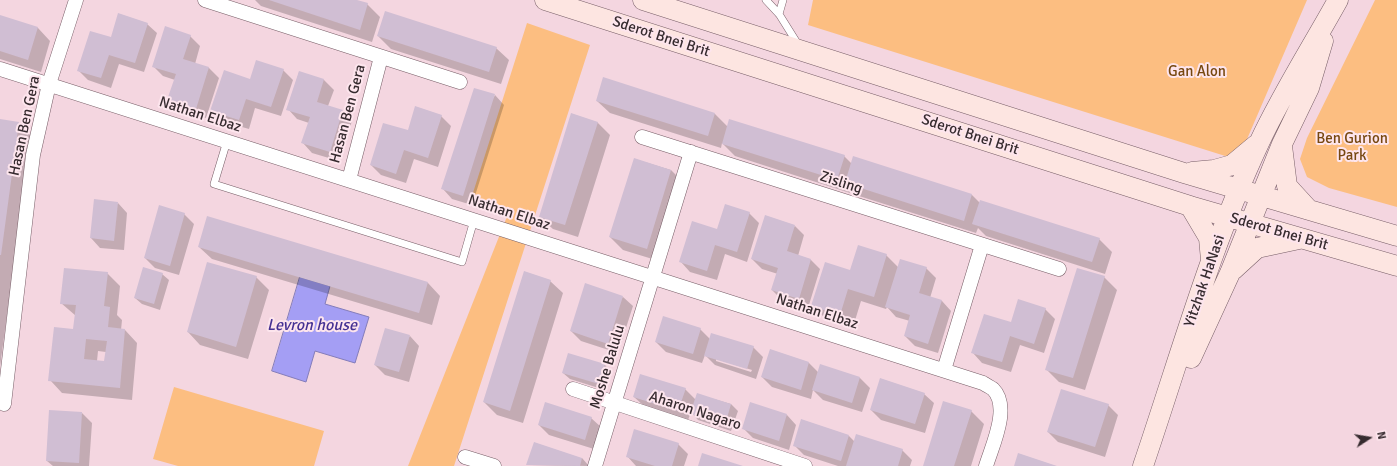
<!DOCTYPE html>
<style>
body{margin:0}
#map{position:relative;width:1397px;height:466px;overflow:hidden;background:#f4d6e0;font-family:Signika,sans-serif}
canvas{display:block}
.north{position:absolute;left:1349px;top:418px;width:40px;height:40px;-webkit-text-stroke:3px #fde5ed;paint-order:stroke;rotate:78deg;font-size:11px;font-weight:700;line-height:16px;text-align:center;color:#362b2f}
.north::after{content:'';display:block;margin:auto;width:14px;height:18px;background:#362b2f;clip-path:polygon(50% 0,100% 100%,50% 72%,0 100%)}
</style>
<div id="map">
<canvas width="1397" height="466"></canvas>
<div class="north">N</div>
</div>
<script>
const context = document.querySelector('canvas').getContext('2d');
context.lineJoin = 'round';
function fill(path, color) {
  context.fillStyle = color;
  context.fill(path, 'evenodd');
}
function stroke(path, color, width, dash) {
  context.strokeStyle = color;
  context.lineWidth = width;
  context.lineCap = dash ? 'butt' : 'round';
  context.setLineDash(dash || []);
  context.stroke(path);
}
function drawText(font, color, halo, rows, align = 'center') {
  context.font = font + ' Signika,sans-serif';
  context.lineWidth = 4;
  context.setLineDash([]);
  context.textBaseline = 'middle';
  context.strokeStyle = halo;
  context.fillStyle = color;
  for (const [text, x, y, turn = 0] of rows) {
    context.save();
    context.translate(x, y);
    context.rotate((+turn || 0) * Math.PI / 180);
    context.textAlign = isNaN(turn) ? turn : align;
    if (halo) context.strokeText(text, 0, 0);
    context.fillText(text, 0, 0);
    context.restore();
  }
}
const green = new Path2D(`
 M813 0H1307L1238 160 808 25Z
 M1375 0H1397V207L1329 188 1307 177 1300 159 1307 138Z
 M527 23 590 45 454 466H408L508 214 471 199Z
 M174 387 324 431 314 466H178L153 459Z`);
const water = new Path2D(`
 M300 277 330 286 325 304 369 317 355 363 315 351 306 382 272 371Z`);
const shadow = new Path2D(`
 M255 0H354L367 4 380 17 372 42 261 6Z
 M0 16 38 28 50 41 41 72 0 59Z
 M147 24 157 33 144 72 119 64 111 88 88 80 78 70 111 38Z
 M190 36 200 46 195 64 209 68 219 78 206 118 178 109 168 100 175 80 163 76 153 66Z
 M378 36 496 48 509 60 501 84 391 49Z
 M283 70 293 80 281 116 255 108 249 129 221 121 212 111 251 80Z
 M299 72 324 80 334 90 328 106 343 111 352 121 339 161 312 153 303 143 309 123 297 119 288 109Z
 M604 79 715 114 728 127 844 156 852 164 972 195 980 203 1099 239 1112 252 1105 274 986 236 978 228 976 233 859 196 851 188 850 193 735 156 722 143 721 148 610 113 597 101Z
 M495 95 504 105 472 205 452 199 443 189Z
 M441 116 451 126 438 167 414 159 406 183 381 175 371 165 408 132Z
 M0 120 18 123 31 136 0 367Z
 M597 122 610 135 578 237 553 229 540 217Z
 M635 159 671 170 684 183 659 261 623 250 610 237Z
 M118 203 127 213 124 250 100 248 91 238Z
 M749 213 759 223 747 262 725 254 717 280 690 272 681 262 718 230Z
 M184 214 194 224 179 275 155 268 145 258Z
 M795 226 804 235 798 256 811 260 820 269 808 308 782 300 772 290 778 274 762 269 752 259Z
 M199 247 428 283 440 296 432 325 212 259Z
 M886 255 898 267 926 268 936 278 930 298 942 301 951 311 938 353 915 346 905 336 910 321 896 317 887 307 886 309 861 301 853 327 825 318 812 305 851 271Z
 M107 273 120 286 117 315 122 320 121 330H125L137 343 132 400 62 393 50 380 74 330 76 316 61 303ZM98 351 106 352 105 362 97 361Z
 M162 274 169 280 160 310 142 304 135 298Z
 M256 277 269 290 248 359 200 345 188 332Z
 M1104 277 1117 290 1085 390 1059 382 1046 369Z
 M550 281 563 293 523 423 497 415 484 402Z
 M623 297 633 306 618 353 581 341 571 331Z
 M1045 309 1055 319 1044 353 1020 345 1011 372 982 363 973 353 1012 324Z
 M700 329 710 339 753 347 763 357 756 379 715 365 705 355 702 363 666 352 656 342ZM716 359 752 370 751 372 716 361Z
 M410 336 419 346 409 382 385 375 375 365Z
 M770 351 809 363 819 373 860 378 870 388 862 412 823 400 813 390 811 399 772 387 762 377Z
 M569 354 605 365 611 372 605 390 570 379 563 373Z
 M685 389 696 400 697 394 731 404 738 411 731 431 698 420 691 412 688 420 644 406 634 397Z
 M924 394 934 403 925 433 881 420 871 410Z
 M1108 405 1118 415 1105 457 1058 442 1048 432Z
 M971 411 984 424 971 466H924Z
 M82 413 92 423 89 466H53L47 461Z
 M787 415 796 425 789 450 753 438 743 428Z
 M591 418 601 427 594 449 549 435 539 425Z
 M849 436 855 442 902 450 912 460 910 466H838L804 455 794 445Z
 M678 444 688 454 684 466H636L627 456Z
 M582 458 589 466 528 465Z`);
const building = new Path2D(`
 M269 0H357L368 3 360 30Z
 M385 11 497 47 489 72 377 36Z
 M118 13 148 23 135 63 109 55 101 78 77 71 90 31 111 37Z
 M0 15 38 27 28 60 0 51Z
 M165 26 191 35 183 59 209 67 196 109 167 100 176 74 152 67Z
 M256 60 284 69 271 107 246 99 239 120 210 111 224 70 250 79Z
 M299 71 324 79 317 102 343 110 330 152 301 143 310 117 286 110Z
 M603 77 715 113 708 136 596 101Z
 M474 88 495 94 463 196 441 189Z
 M415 106 442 115 428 158 404 150 396 174 370 165 383 123 408 130Z
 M571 113 598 122 565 225 539 217Z
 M0 119 19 122 1 255H0Z
 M729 119 845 155 837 180 722 144Z
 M853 156 972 194 964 221 845 183Z
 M634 158 671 170 647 249 609 237Z
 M94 199 118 202 114 241 90 238Z
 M980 200 1100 238 1092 262 972 224Z
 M725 204 750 212 737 252 715 245 707 271 679 262 692 221 717 229Z
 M159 205 185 213 170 266 144 258Z
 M765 215 795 225 787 251 811 259 799 299 771 290 778 268 751 259Z
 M207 216 428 282 419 313 198 247Z
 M858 245 887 254 874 297 848 289 840 315 811 306 825 262 850 270Z
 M900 259 927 267 919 293 942 300 928 344 904 336 910 315 885 307Z
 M207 262 257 276 236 347 187 332Z
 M143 267 163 273 154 304 134 298Z
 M64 268 108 272 104 306 110 307 108 327 125 329 120 388 48 381 54 327 73 329 76 305 60 304ZM86 339 107 341 104 361 84 359Z
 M1077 268 1105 276 1073 378 1045 370Z
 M524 271 551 280 510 411 483 402Z
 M585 283 623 296 608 344 570 331Z
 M1018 299 1046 308 1034 344 1010 336 1002 362 971 353 984 314 1011 322Z
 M663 316 701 328 693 354 655 342Z
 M385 328 410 335 399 372 374 365Z
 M711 333 754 346 747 369 704 356Z
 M770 349 809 362 801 390 761 377Z
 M568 353 605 364 599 384 562 373Z
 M820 364 860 377 852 403 812 390Z
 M640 374 686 388 678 411 633 397Z
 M880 378 925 393 915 424 870 410Z
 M1061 389 1109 404 1095 447 1047 432Z
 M697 393 731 404 725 425 690 414Z
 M943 401 972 410 954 466H923Z
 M545 402 592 417 585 440 538 425Z
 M750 402 787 414 779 441 742 429Z
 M49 410 82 412 79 463 46 461Z
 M801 419 849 435 841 461 793 446Z
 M634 429 679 443 672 466H655L626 457Z
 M856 434 903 449 898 466H846Z
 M534 442 582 458 580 466 526 465Z
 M702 453 743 466H698Z
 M1018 453 1057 466H1014Z`);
const service = new Path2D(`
 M766 0 779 14 799 46
 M779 14 783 0
 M227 141 214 184 462 262 474 220`);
const minor = new Path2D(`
 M205 0 460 82
 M0 69 983 383C986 385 990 387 993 389 1011 407 992 446 986 466
 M642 137 1059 269
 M349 180 381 57
 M944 370 982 245
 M573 389 805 466
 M4 404 33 155 49 84 76 0
 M465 457 494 466
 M595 466 691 152`);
const secondary = new Path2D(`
 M545 0 1190 206 1397 266
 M643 0 1184 173 1397 236
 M1282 146 1287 186 1308 209
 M1192 172 1214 170 1232 165 1256 145
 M1190 206 1209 238 1211 260
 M1233 270 1257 248 1299 239
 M1191 358 1230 273 1282 144 1309 88 1323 41
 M1143 466C1180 357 1211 245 1260 141 1283 92 1312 47 1338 0`);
const streetNames = [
 ["Sderot Bnei Brit",661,37,18],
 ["Hasan Ben Gera",348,114,-75],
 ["Nathan Elbaz",200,115,18],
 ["Hasan Ben Gera",25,126,-78],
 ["Sderot Bnei Brit",970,135,18],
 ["Zisling",841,183,18],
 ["Nathan Elbaz",509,213,18],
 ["Sderot Bnei Brit",1279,232,16],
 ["Yitzhak HaNasi",1205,281,-71],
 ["Nathan Elbaz",817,312,18],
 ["Moshe Balulu",608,367,-73],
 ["Aharon Nagaro",695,411,18]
];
const parkNames = [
 ["Gan Alon",1197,72],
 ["Ben Gurion",1352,139],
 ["Park",1352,156]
];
const waterNames = [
 ["Levron house",312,326]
];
fill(green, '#fcbe81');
fill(water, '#a49ef4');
stroke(water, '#837cb9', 1);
fill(shadow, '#0003');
fill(building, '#d0bed3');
stroke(service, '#775e67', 8);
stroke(minor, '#775e67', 15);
stroke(secondary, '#775e67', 21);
stroke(service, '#fff', 7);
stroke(minor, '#fff', 14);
stroke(secondary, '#fde5e1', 20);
drawText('15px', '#362b2f', '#fde5ed', streetNames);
drawText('15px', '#774810', '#fde5ed', parkNames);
drawText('italic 16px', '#453193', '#fde5ed', waterNames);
</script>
